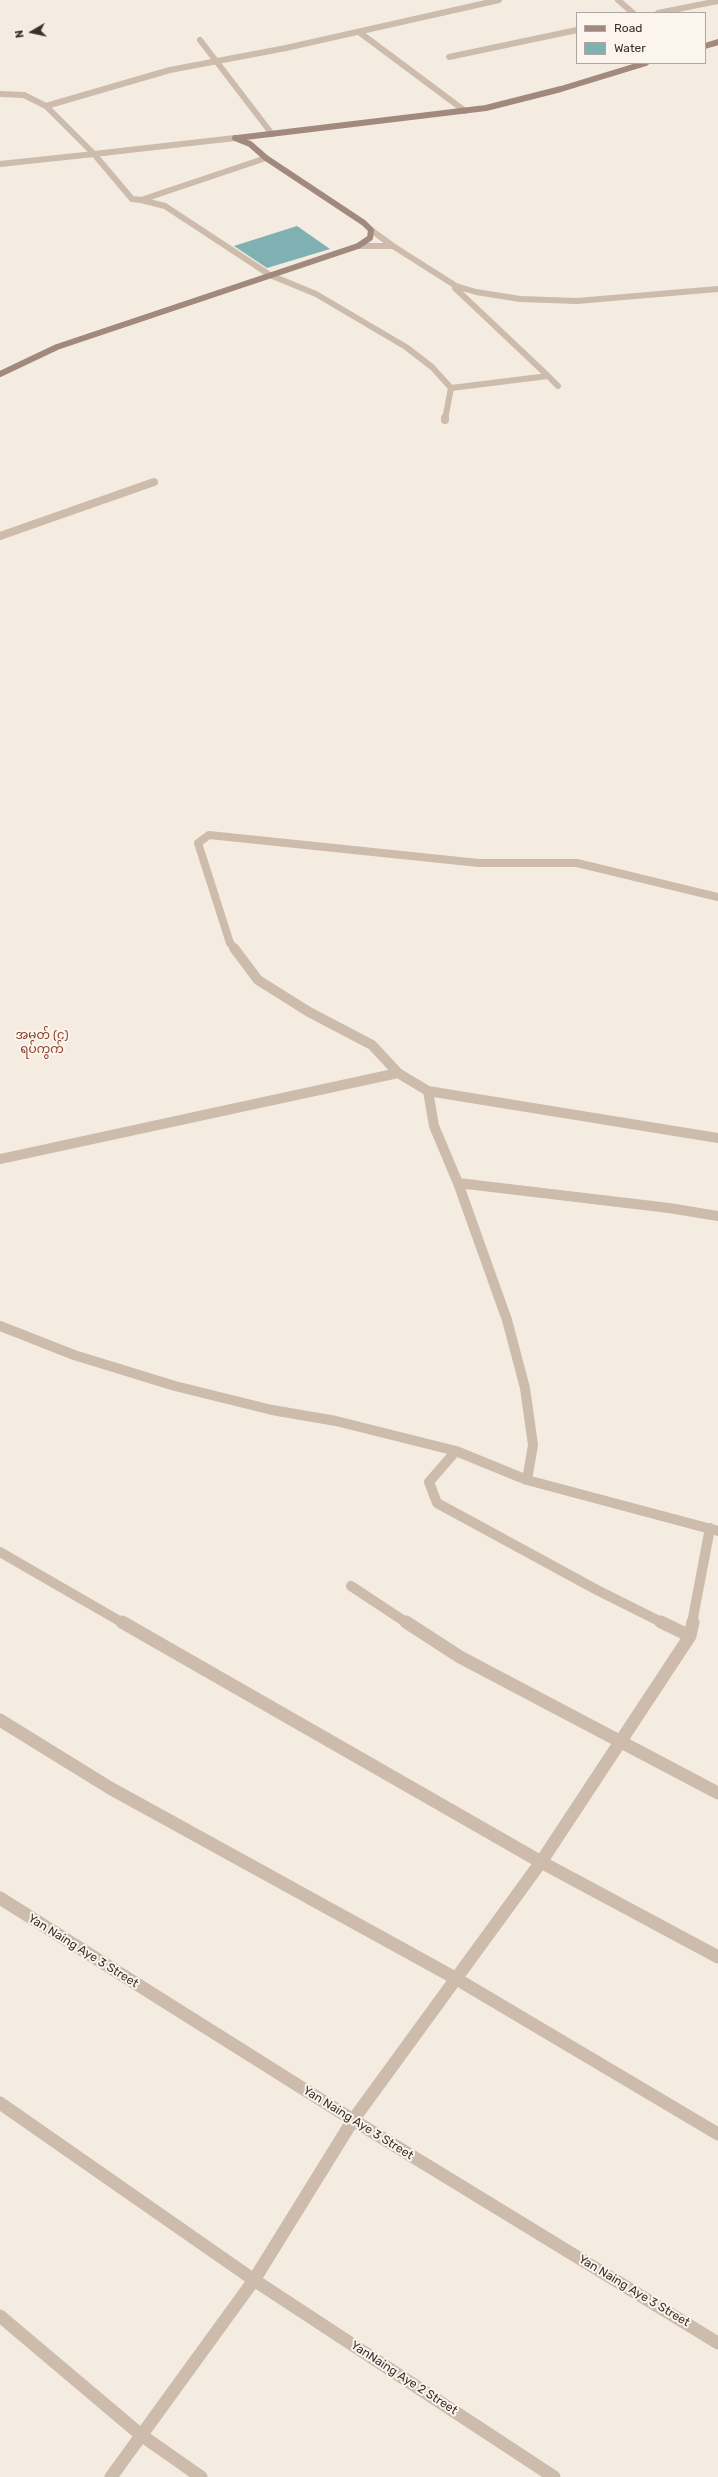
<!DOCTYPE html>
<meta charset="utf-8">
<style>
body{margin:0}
#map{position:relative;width:718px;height:2477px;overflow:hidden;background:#f4ebe1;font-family:Rubik,sans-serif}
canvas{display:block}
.legend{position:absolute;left:576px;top:12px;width:130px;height:52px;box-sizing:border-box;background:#fbf5ee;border:1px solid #aea6a0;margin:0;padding:5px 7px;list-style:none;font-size:12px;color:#3b302b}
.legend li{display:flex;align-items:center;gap:8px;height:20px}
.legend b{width:20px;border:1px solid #aea6a0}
.north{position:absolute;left:12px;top:12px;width:40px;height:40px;-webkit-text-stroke:3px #fbf5ee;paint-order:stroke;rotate:261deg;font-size:11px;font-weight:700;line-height:16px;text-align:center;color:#3b302b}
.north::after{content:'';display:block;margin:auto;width:14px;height:18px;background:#3b302b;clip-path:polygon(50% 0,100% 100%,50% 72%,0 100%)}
</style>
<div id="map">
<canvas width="718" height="2477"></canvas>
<ul class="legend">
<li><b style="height:5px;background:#a18a7d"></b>Road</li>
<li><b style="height:11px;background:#7fb0b2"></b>Water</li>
</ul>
<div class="north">N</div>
</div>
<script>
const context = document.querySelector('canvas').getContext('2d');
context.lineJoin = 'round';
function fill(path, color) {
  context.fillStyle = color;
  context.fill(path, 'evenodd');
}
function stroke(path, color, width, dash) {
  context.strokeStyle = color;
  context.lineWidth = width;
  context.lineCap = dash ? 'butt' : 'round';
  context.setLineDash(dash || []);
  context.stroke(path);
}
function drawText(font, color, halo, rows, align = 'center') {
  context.font = font + ' Rubik,"Noto Sans Myanmar",sans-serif';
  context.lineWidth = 4;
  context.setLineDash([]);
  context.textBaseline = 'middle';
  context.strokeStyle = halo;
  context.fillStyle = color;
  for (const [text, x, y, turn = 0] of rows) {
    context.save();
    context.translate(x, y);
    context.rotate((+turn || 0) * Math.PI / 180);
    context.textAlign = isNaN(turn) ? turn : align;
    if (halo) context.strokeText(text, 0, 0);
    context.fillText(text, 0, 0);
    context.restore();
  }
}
const water = new Path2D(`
 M297 226 330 249 267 268 234 246Z`);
const streetFar3 = new Path2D(`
 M618 0 633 13
 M658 13 718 1
 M359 32 465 111
 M200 40 272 134
 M449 57 577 30
 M0 94 24 95 46 106 170 70 286 48 499 0
 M46 106 94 154 235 138
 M0 164 94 154 132 199 141 200 266 158
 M141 200 165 206 270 275 316 294 406 347 432 367 451 388 445 419
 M358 246H393L371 230
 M393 246 456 286 476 292 520 299 577 301 718 289
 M548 376 558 386
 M451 388 548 376 455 288`);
const streetFar2 = new Path2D(`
 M445 420V418
 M0 536 154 482
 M235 949 230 943 198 843 209 835 479 863H577L718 897`);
const streetFar1 = new Path2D(`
 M398 1073 428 1091 718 1138
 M428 1091 434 1126 458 1183 507 1320 525 1388 533 1445 527 1480
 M0 1159 398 1073 372 1045 309 1012 258 980 234 948
 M458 1183 669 1208 718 1216
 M0 1326 74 1355 175 1386 272 1410 336 1421 456 1451
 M0 1552 123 1623
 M351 1586 407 1623
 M663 1623 597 1590 437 1503 429 1482 456 1451 527 1480 718 1531
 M692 1623 710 1528`);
const street = new Path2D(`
 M122 1622 541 1862 718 1957
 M406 1622 460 1657 718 1793
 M661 1622 690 1636
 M0 1720 110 1788 455 1978 718 2134
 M0 1898 353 2120 718 2343
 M0 2103 254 2280 554 2477
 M0 2316 141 2435 201 2477
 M111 2477 254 2280 353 2120 541 1862 690 1636 693 1622`);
const secondary = new Path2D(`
 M705 46 718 42
 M237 138 486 108 561 89 646 63
 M0 374 57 347 358 246 370 238 371 230 364 223 266 158 250 144 235 138`);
const quarterNames = [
 ["အမှတ် (၄)",42,1036],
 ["ရပ်ကွက်",42,1050]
];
const nearStreetnames = [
 ["Yan Naing Aye 3 Street",83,1951,32],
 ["Yan Naing Aye 3 Street",358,2123,32],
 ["Yan Naing Aye 3 Street",634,2291,31],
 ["YanNaing Aye 2 Street",404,2378,33]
];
fill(water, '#7fb0b2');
stroke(streetFar3, '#cdbbac', 6);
stroke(streetFar2, '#cdbbac', 8);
stroke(streetFar1, '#cdbbac', 10);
stroke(street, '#cdbbac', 13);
stroke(secondary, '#a18a7d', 6);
drawText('12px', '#8c3b22', '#fbf5ee', quarterNames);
drawText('12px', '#3b302b', '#fbf5ee', nearStreetnames);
</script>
